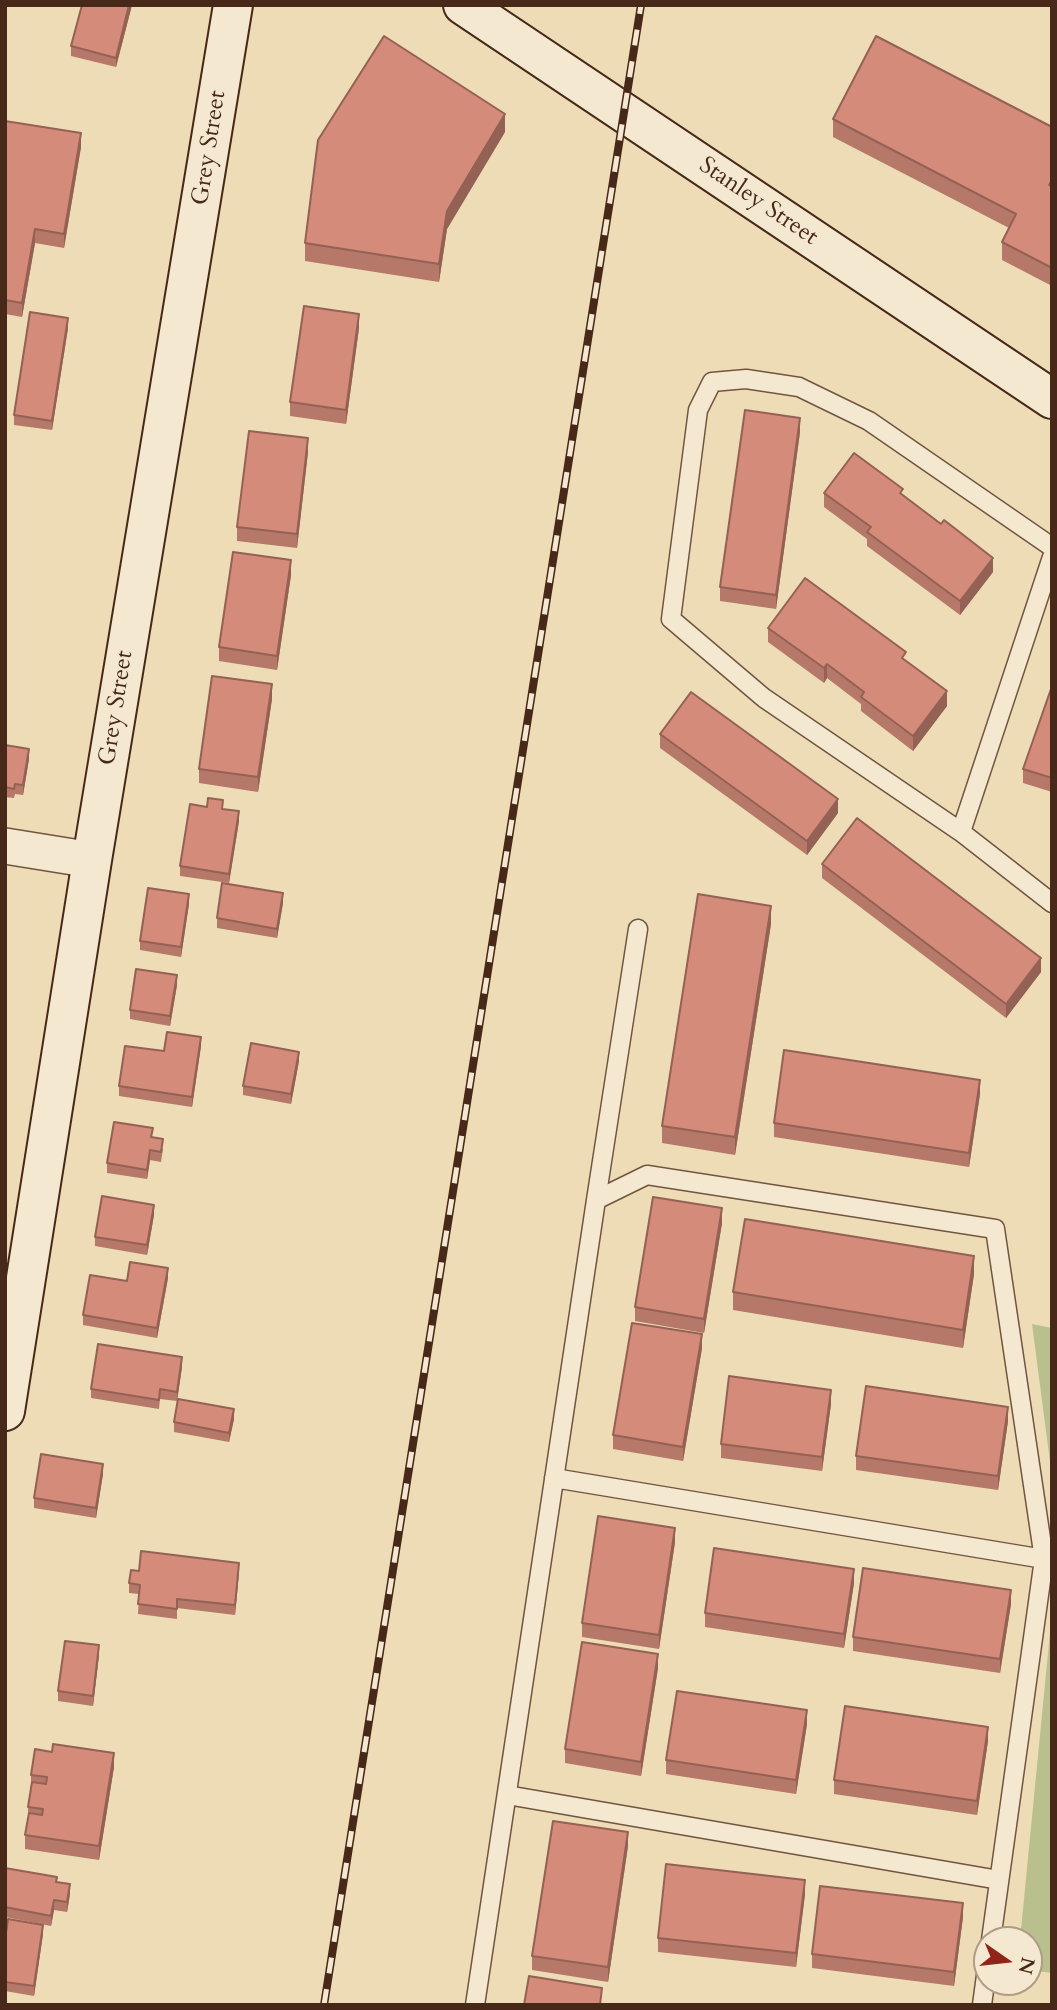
<!DOCTYPE html>
<style>
body{margin:0}
#map{position:relative;width:1057px;height:2010px;overflow:hidden;background:#eedcb6;font-family:Cardo,serif}
canvas{display:block}
.frame{position:absolute;inset:0;border:7px solid #482819;pointer-events:none}
.north{position:absolute;left:973px;top:1926px;width:70px;height:70px;box-sizing:border-box;background:#f4e8d0;border:2px solid #af9b87;border-radius:50%;rotate:104deg;font-size:19px;font-weight:700;line-height:28px;text-align:center;color:#482819}
.north::after{content:'';display:block;margin:auto;width:24px;height:32px;background:#8f2418;clip-path:polygon(50% 0,100% 100%,50% 72%,0 100%)}
</style>
<div id="map">
<canvas width="1057" height="2010"></canvas>
<div class="frame"></div>
<div class="north">N</div>
</div>
<script>
const context = document.querySelector('canvas').getContext('2d');
context.lineJoin = 'round';
function fill(path, color) {
  context.fillStyle = color;
  context.fill(path, 'evenodd');
}
function stroke(path, color, width, dash) {
  context.strokeStyle = color;
  context.lineWidth = width;
  context.lineCap = dash ? 'butt' : 'round';
  context.setLineDash(dash || []);
  context.stroke(path);
}
function drawText(font, color, halo, rows, align = 'center') {
  context.font = font + ' Cardo,serif';
  context.lineWidth = 5;
  context.setLineDash([]);
  context.textBaseline = 'middle';
  context.strokeStyle = halo;
  context.fillStyle = color;
  for (const [text, x, y, turn = 0] of rows) {
    context.save();
    context.translate(x, y);
    context.rotate((+turn || 0) * Math.PI / 180);
    context.textAlign = isNaN(turn) ? turn : align;
    if (halo) context.strokeText(text, 0, 0);
    context.fillText(text, 0, 0);
    context.restore();
  }
}
const green = new Path2D(`
 M1032 1324 1052 1328V1477Z
 M1052 1612V1973L1029 1970V1940H1020Z`);
const lane = new Path2D(`
 M1052 547 869 421 799 387 746 379 712 382 698 410 671 619 764 698 961 832 1052 903
 M961 832 1052 557
 M596 1200 638 929
 M554 1478 1044 1559
 M507 1795 999 1880
 M475 2005 596 1200 647 1175 995 1229 1044 1559 991 1940
 M982 2005 987 1968`);
const street = new Path2D(`
 M5 846 92 860`);
const secondary = new Path2D(`
 M463 5 1052 399
 M5 1411 92 860 233 5`);
const rail = new Path2D(`
 M324 2005 641 5`);
const wall = new Path2D(`
 M82 5H132L116 67 71 56V46Z
 M833 119 1052 127V286L1002 260V242L1009 228 833 137Z
 M5 121 81 147 64 248 35 243 22 317 5 314Z
 M505 132 447 229 439 282 305 261V243Z
 M68 328 52 430 14 425V415Z
 M359 328 346 424 290 416V402Z
 M800 432 776 609 720 601V587Z
 M308 452 297 548 237 541V527Z
 M824 493 903 495 993 572 960 615 867 546V539L824 507Z
 M291 575 277 670 219 661V647Z
 M768 628 906 661 947 706 913 751 861 711V704L827 678 824 683 768 642Z
 M1052 686V792L1023 783V769Z
 M272 699 258 792 199 783V769Z
 M660 734 838 813 807 855 660 748Z
 M5 745 29 759 23 795 15 794 14 798 5 797Z
 M223 809 239 821 229 883 180 876V866Z
 M822 864 1041 972 1006 1018 822 878Z
 M283 903 277 938 217 928V918Z
 M189 904 181 957 140 950V941Z
 M771 924 735 1155 662 1143V1126Z
 M177 985 170 1026 130 1019V1010Z
 M201 1046 192 1107 119 1096V1086L164 1051Z
 M299 1061 291 1104 243 1095V1086Z
 M980 1094 969 1167 774 1137V1123Z
 M153 1137 163 1149 161 1162 150 1160 147 1179 107 1173V1163Z
 M154 1215 147 1255 95 1246V1237Z
 M722 1223 704 1333 635 1321V1307Z
 M974 1274 963 1348 733 1310V1292Z
 M1052 1275V1297H1050V1283Z
 M168 1278 157 1338 83 1325V1315L127 1281Z
 M702 1348 683 1461 613 1449V1435Z
 M182 1367 177 1401 160 1399 159 1409 91 1398V1389Z
 M831 1404 822 1471 721 1458V1444Z
 M234 1419 229 1442 174 1432V1422Z
 M1008 1421 998 1490 856 1470V1456Z
 M103 1474 96 1518 34 1508V1498Z
 M675 1542 659 1649 582 1637V1623Z
 M139 1571 239 1572 235 1615 177 1608V1619L138 1614 139 1594 129 1593V1583Z
 M854 1583 844 1648 705 1627V1613Z
 M1011 1604 1000 1673 853 1651V1637Z
 M99 1655 93 1706 58 1701V1691Z
 M658 1668 641 1776 565 1763V1749Z
 M807 1724 796 1794 666 1774V1760Z
 M988 1741 977 1815 834 1794V1780Z
 M114 1767 99 1860 25 1849V1835L28 1821V1807L31 1786V1775Z
 M628 1846 608 1982 532 1970V1956Z
 M5 1868 57 1882 70 1894 67 1912 54 1910 51 1926 5 1917Z
 M805 1894 796 1967 658 1952V1938Z
 M963 1917 954 1986 812 1968V1954Z
 M43 1934 34 1996 5 1991V1940Z`);
const shadedWall = new Path2D(`
 M129 5H132L116 67V58Z
 M505 114V132L447 229 439 282V264L447 211Z
 M81 133V147L64 248V234Z
 M35 229V243L22 317V303Z
 M359 314V328L346 424V410Z
 M68 318V328L52 430V421Z
 M800 418V432L776 609V595Z
 M308 438V452L297 548V534Z
 M993 558V572L960 615V601Z
 M291 560V575L277 670V656Z
 M827 664V678L824 683V668Z
 M272 684V699L258 792V777Z
 M947 691V706L913 751V736Z
 M29 749V759L23 795V785Z
 M838 799V813L807 855V841Z
 M239 811V821L229 883V874Z
 M283 893V903L277 938V929Z
 M189 894V904L181 957V947Z
 M771 906V924L735 1155V1137Z
 M1041 958V972L1006 1018V1004Z
 M177 975V985L170 1026V1016Z
 M201 1037V1046L192 1107V1097Z
 M299 1052V1061L291 1104V1094Z
 M980 1080V1094L969 1167V1153Z
 M150 1150V1160L147 1179V1170Z
 M154 1205V1215L147 1255V1245Z
 M722 1208V1223L704 1333V1319Z
 M974 1256V1274L963 1348V1330Z
 M168 1268V1278L157 1338V1328Z
 M702 1334V1348L683 1461V1447Z
 M182 1357V1367L177 1401V1392Z
 M831 1390V1404L822 1471V1457Z
 M1008 1407V1421L998 1490V1476Z
 M234 1409V1419L229 1442V1433Z
 M103 1464V1474L96 1518V1508Z
 M675 1528V1542L659 1649V1635Z
 M239 1563V1572L235 1615V1605Z
 M854 1569V1583L844 1648V1634Z
 M1011 1590V1604L1000 1673V1659Z
 M99 1645V1655L93 1706V1696Z
 M658 1654V1668L641 1776V1762Z
 M807 1710V1724L796 1794V1780Z
 M988 1727V1741L977 1815V1801Z
 M114 1753V1767L99 1860V1846Z
 M628 1832V1846L608 1982V1967Z
 M805 1880V1894L796 1967V1953Z
 M70 1884V1894L67 1912V1902Z
 M54 1900V1910L51 1926V1916Z
 M963 1903V1917L954 1986V1972Z
 M43 1925V1934L34 1996V1986Z`);
const building = new Path2D(`
 M82 5H129L116 58 71 46Z
 M384 36 505 114 447 211 439 264 305 243 318 140Z
 M876 36 1052 127V180L1049 185 1052 186V268L1002 242 1016 214 833 119Z
 M5 121 81 133 64 234 35 229 22 303 5 300Z
 M304 306 359 314 346 410 290 402Z
 M30 312 68 318 52 421 14 415Z
 M745 410 800 418 776 595 720 587Z
 M249 431 308 438 297 534 237 527Z
 M854 453 903 489 900 493 941 524 944 520 993 558 960 601 867 532 871 527 824 493Z
 M233 552 291 560 277 656 219 647Z
 M805 578 906 652 902 658 947 691 913 736 861 697 864 692 827 664 824 668 768 628Z
 M212 676 272 684 258 777 199 769Z
 M1052 686V778L1023 769Z
 M691 692 838 799 807 841 660 734Z
 M5 745 29 749 23 785 15 784 14 789 5 787Z
 M208 798 223 800 222 809 239 811 229 874 180 866 190 804 207 807Z
 M857 818 1041 958 1006 1004 822 864Z
 M222 883 283 893 277 929 217 918Z
 M148 888 189 894 181 947 140 941Z
 M698 894 771 906 735 1137 662 1126Z
 M136 969 177 975 170 1016 130 1010Z
 M167 1032 201 1037 192 1097 119 1086 125 1046 164 1051Z
 M251 1043 299 1052 291 1094 243 1086Z
 M784 1050 980 1080 969 1153 774 1123Z
 M114 1122 153 1128 151 1137 163 1139 161 1152 150 1150 147 1170 107 1163Z
 M102 1196 154 1205 147 1245 95 1237Z
 M653 1197 722 1208 704 1319 635 1307Z
 M745 1219 974 1256 963 1330 733 1292Z
 M130 1262 168 1268 157 1328 83 1315 90 1275 127 1281Z
 M632 1323 702 1334 683 1447 613 1435Z
 M98 1344 182 1357 177 1392 160 1389 159 1400 91 1389Z
 M729 1376 831 1390 822 1457 721 1444Z
 M866 1386 1008 1407 998 1476 856 1456Z
 M178 1399 234 1409 229 1433 174 1422Z
 M41 1454 103 1464 96 1508 34 1498Z
 M598 1516 675 1528 659 1635 582 1623Z
 M714 1548 854 1569 844 1634 705 1613Z
 M141 1551 239 1563 235 1605 177 1599V1609L138 1604 140 1585 129 1583 131 1570 139 1571Z
 M863 1568 1011 1590 1000 1659 853 1637Z
 M65 1641 99 1645 93 1696 58 1691Z
 M582 1642 658 1654 641 1762 565 1749Z
 M677 1691 807 1710 796 1780 666 1760Z
 M845 1706 988 1727 977 1801 834 1780Z
 M53 1744 114 1753 99 1846 25 1835 29 1813 42 1815 43 1809 28 1807 32 1782 46 1784 47 1777 31 1775 35 1749 52 1752Z
 M553 1821 628 1832 608 1967 532 1956Z
 M666 1864 805 1880 796 1953 658 1938Z
 M5 1868 57 1877 56 1882 70 1884 67 1902 54 1900 51 1916 5 1907Z
 M820 1886 963 1903 954 1972 812 1954Z
 M8 1919 43 1925 34 1986 5 1982V1940Z
 M529 1976 602 1988 600 2005H524Z`);
const streetNames = [
 ["Grey Street",210,148,-81],
 ["Stanley Street",758,202,34],
 ["Grey Street",117,708,-81]
];
fill(green, '#b9c08e');
stroke(lane, '#725540', 21);
stroke(street, '#725540', 38);
stroke(secondary, '#482819', 42);
stroke(lane, '#f4e8d0', 18);
stroke(street, '#f4e8d0', 35);
stroke(secondary, '#f4e8d0', 38);
stroke(rail, '#482819', 8);
stroke(rail, '#f4e8d0', 5, [16]);
fill(wall, '#b67869');
fill(shadedWall, '#946155');
fill(building, '#d48b7a');
stroke(building, '#946155', 2);
drawText('24px', '#482819', '#f4e8d0', streetNames);
</script>
